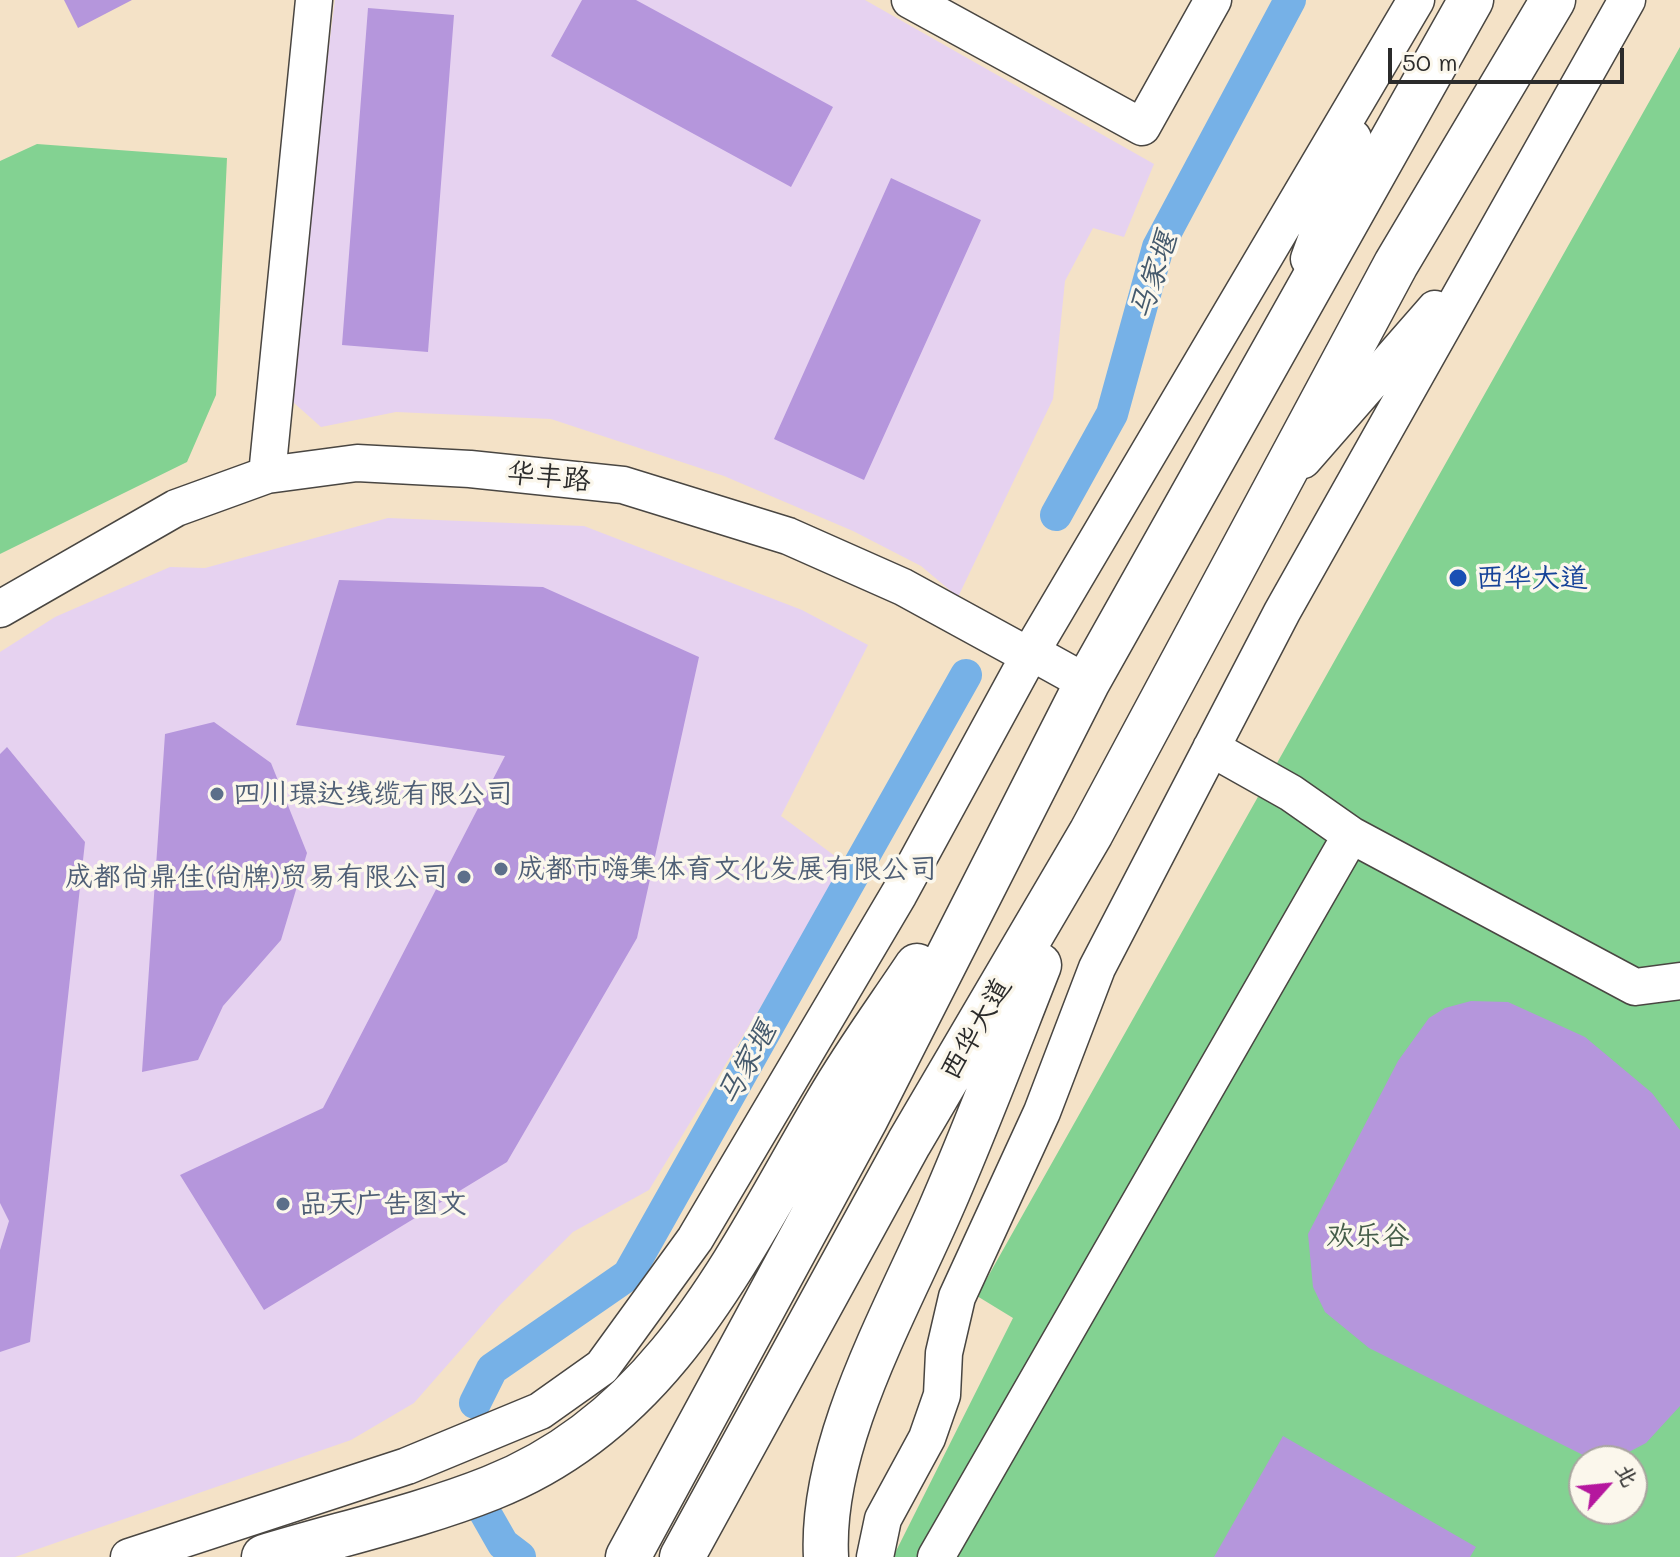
<!DOCTYPE html>
<meta charset="utf-8">
<style>
body{margin:0}
#map{position:relative;width:1680px;height:1557px;overflow:hidden;background:#f4e2c7;font-family:Mali,"LXGW WenKai TC",sans-serif}
canvas{display:block}
.north{position:absolute;left:1568px;top:1445px;width:80px;height:80px;box-sizing:border-box;background:#fbf7ec;border:2px solid #a8a59f;border-radius:50%;rotate:63deg;font-size:22px;font-weight:700;line-height:32px;text-align:center;color:#2b2b2b}
.north::after{content:'';display:block;margin:auto;width:28px;height:36px;background:#b5179e;clip-path:polygon(50% 0,100% 100%,50% 72%,0 100%)}
.scale{position:absolute;left:1388px;top:48px;width:236px;height:36px;box-sizing:border-box;border:4px solid #2b2b2b;border-top:0;padding-left:10px;font-size:24px;line-height:28px;white-space:nowrap;color:#2b2b2b;-webkit-text-stroke:6px #fbf7ec;paint-order:stroke}
</style>
<div id="map">
<canvas width="1680" height="1557"></canvas>
<div class="north">北</div>
<div class="scale">50 m</div>
</div>
<script>
const context = document.querySelector('canvas').getContext('2d');
context.lineJoin = 'round';
function fill(path, color) {
  context.fillStyle = color;
  context.fill(path, 'evenodd');
}
function stroke(path, color, width, dash) {
  context.strokeStyle = color;
  context.lineWidth = width;
  context.lineCap = dash ? 'butt' : 'round';
  context.setLineDash(dash || []);
  context.stroke(path);
}
function drawText(font, color, halo, rows, align = 'center') {
  context.font = font + ' Mali,"LXGW WenKai TC",sans-serif';
  context.lineWidth = 7;
  context.setLineDash([]);
  context.textBaseline = 'middle';
  context.strokeStyle = halo;
  context.fillStyle = color;
  for (const [text, x, y, turn = 0] of rows) {
    context.save();
    context.translate(x, y);
    context.rotate((+turn || 0) * Math.PI / 180);
    context.textAlign = isNaN(turn) ? turn : align;
    if (halo) context.strokeText(text, 0, 0);
    context.fillText(text, 0, 0);
    context.restore();
  }
}
const built = new Path2D(`
 M335 0H865L1154 164 1124 237 1093 228 1065 281 1053 399 958 597 921 566 853 531 724 476 551 419 396 412 321 427 284 394Z
 M388 518 584 526 802 610 868 645 781 816 847 865 649 1190 573 1232 500 1305 414 1403 351 1440 15 1557H0V652L55 617 170 567 205 568Z`);
const green = new Path2D(`
 M1680 47V1557H893L1013 1318 977 1296ZM1584 1461H1632V1509H1584Z
 M37 144 227 158 216 395 187 462 0 554V161Z`);
const canal = new Path2D(`
 M1056 515 1112 414 1158 247 1290 0
 M475 1403 492 1369 628 1275 966 675
 M483 1509 503 1544 520 1557`);
const building = new Path2D(`
 M64 0H132L78 28Z
 M582 0H636L833 107 791 187 551 56Z
 M368 8 454 15 428 352 342 345Z
 M891 178 981 220 864 480 774 439Z
 M339 580 543 587 699 657 637 938 507 1162 264 1310 180 1175 323 1108 505 756 296 725Z
 M214 722 271 763 307 853 281 940 223 1006 198 1060 142 1072 165 734Z
 M7 747 85 842 30 1342 0 1352V1250L9 1221 0 1203V754Z
 M1471 1001 1508 1002 1585 1037 1652 1093 1680 1130V1406L1646 1443 1627 1453 1595 1461 1369 1348 1325 1312 1313 1287 1308 1234 1398 1061 1429 1018 1445 1008Z
 M1283 1436 1476 1547 1470 1557H1214Z`);
const minor = new Path2D(`
 M910 0 1142 127 1213 0
 M1309 259 1353 138
 M1303 460 1435 309
 M267 475 314 0
 M0 609 176 508 267 475 357 463 470 469 623 485 788 536 903 587 1020 651 1031 652 1087 683
 M1211 748 1291 793 1351 835 1635 987 1680 981
 M129 1557 407 1466 540 1411 602 1367 695 1239 899 894 1031 652 1416 0
 M875 1557 883 1519 927 1438 942 1395 944 1353 957 1297 1042 1112 1097 968 1282 612 1627 0
 M936 1557 1351 835`);
const highway = new Path2D(`
 M264 1557C336 1535 421 1516 491 1488 666 1419 738 1254 827 1103 854 1056 887 1011 917 966
 M628 1557 865 1120 1087 683 1471 0
 M682 1557 909 1143 1091 833 1396 264 1553 0
 M826 1557C820 1443 896 1312 941 1208 976 1128 1007 1046 1039 965`);
const markers = [
 [1458,578,10,"#1a4fb4"],
 [217,794,8,"#5c6f8a"],
 [501,869,8,"#5c6f8a"],
 [464,877,8,"#5c6f8a"],
 [283,1204,8,"#5c6f8a"]
];
const streetNames = [
 ["华丰路",549,477,6],
 ["西华大道",976,1029,-60]
];
const transitNames = [
 ["西华大道",1476,578]
];
const serviceNames = [
 ["四川璟达线缆有限公司",233,794],
 ["成都市嗨集体育文化发展有限公司",517,869],
 ["成都尚鼎佳(尚牌)贸易有限公司",448,877,"right"],
 ["品天广告图文",299,1204]
];
const parkNames = [
 ["欢乐谷",1368,1236]
];
const waterNames = [
 ["马家堰",1154,276,-71],
 ["马家堰",747,1064,-61]
];
fill(built, '#e6d2f0');
fill(green, '#83d292');
stroke(canal, '#76b1e7', 32);
fill(building, '#b596dc');
stroke(minor, '#494642', 39);
stroke(highway, '#494642', 47);
stroke(minor, '#fff', 36);
stroke(highway, '#fff', 44);
for (const [x, y, r, color] of markers) {
  const dot = new Path2D();
  dot.arc(x, y, r, 0, 2 * Math.PI);
  context.fillStyle = color;
  context.fill(dot);
  stroke(dot, '#fbf7ec', 3);
}
drawText('28px', '#2b2b2b', '#fbf7ec', streetNames);
drawText('28px', '#164399', '#fbf7ec', transitNames, 'left');
drawText('28px', '#4e5e75', '#fbf7ec', serviceNames, 'left');
drawText('28px', '#455d4a', '#fbf7ec', parkNames);
drawText('italic 30px', '#455a6d', '#fbf7ec', waterNames);
</script>
